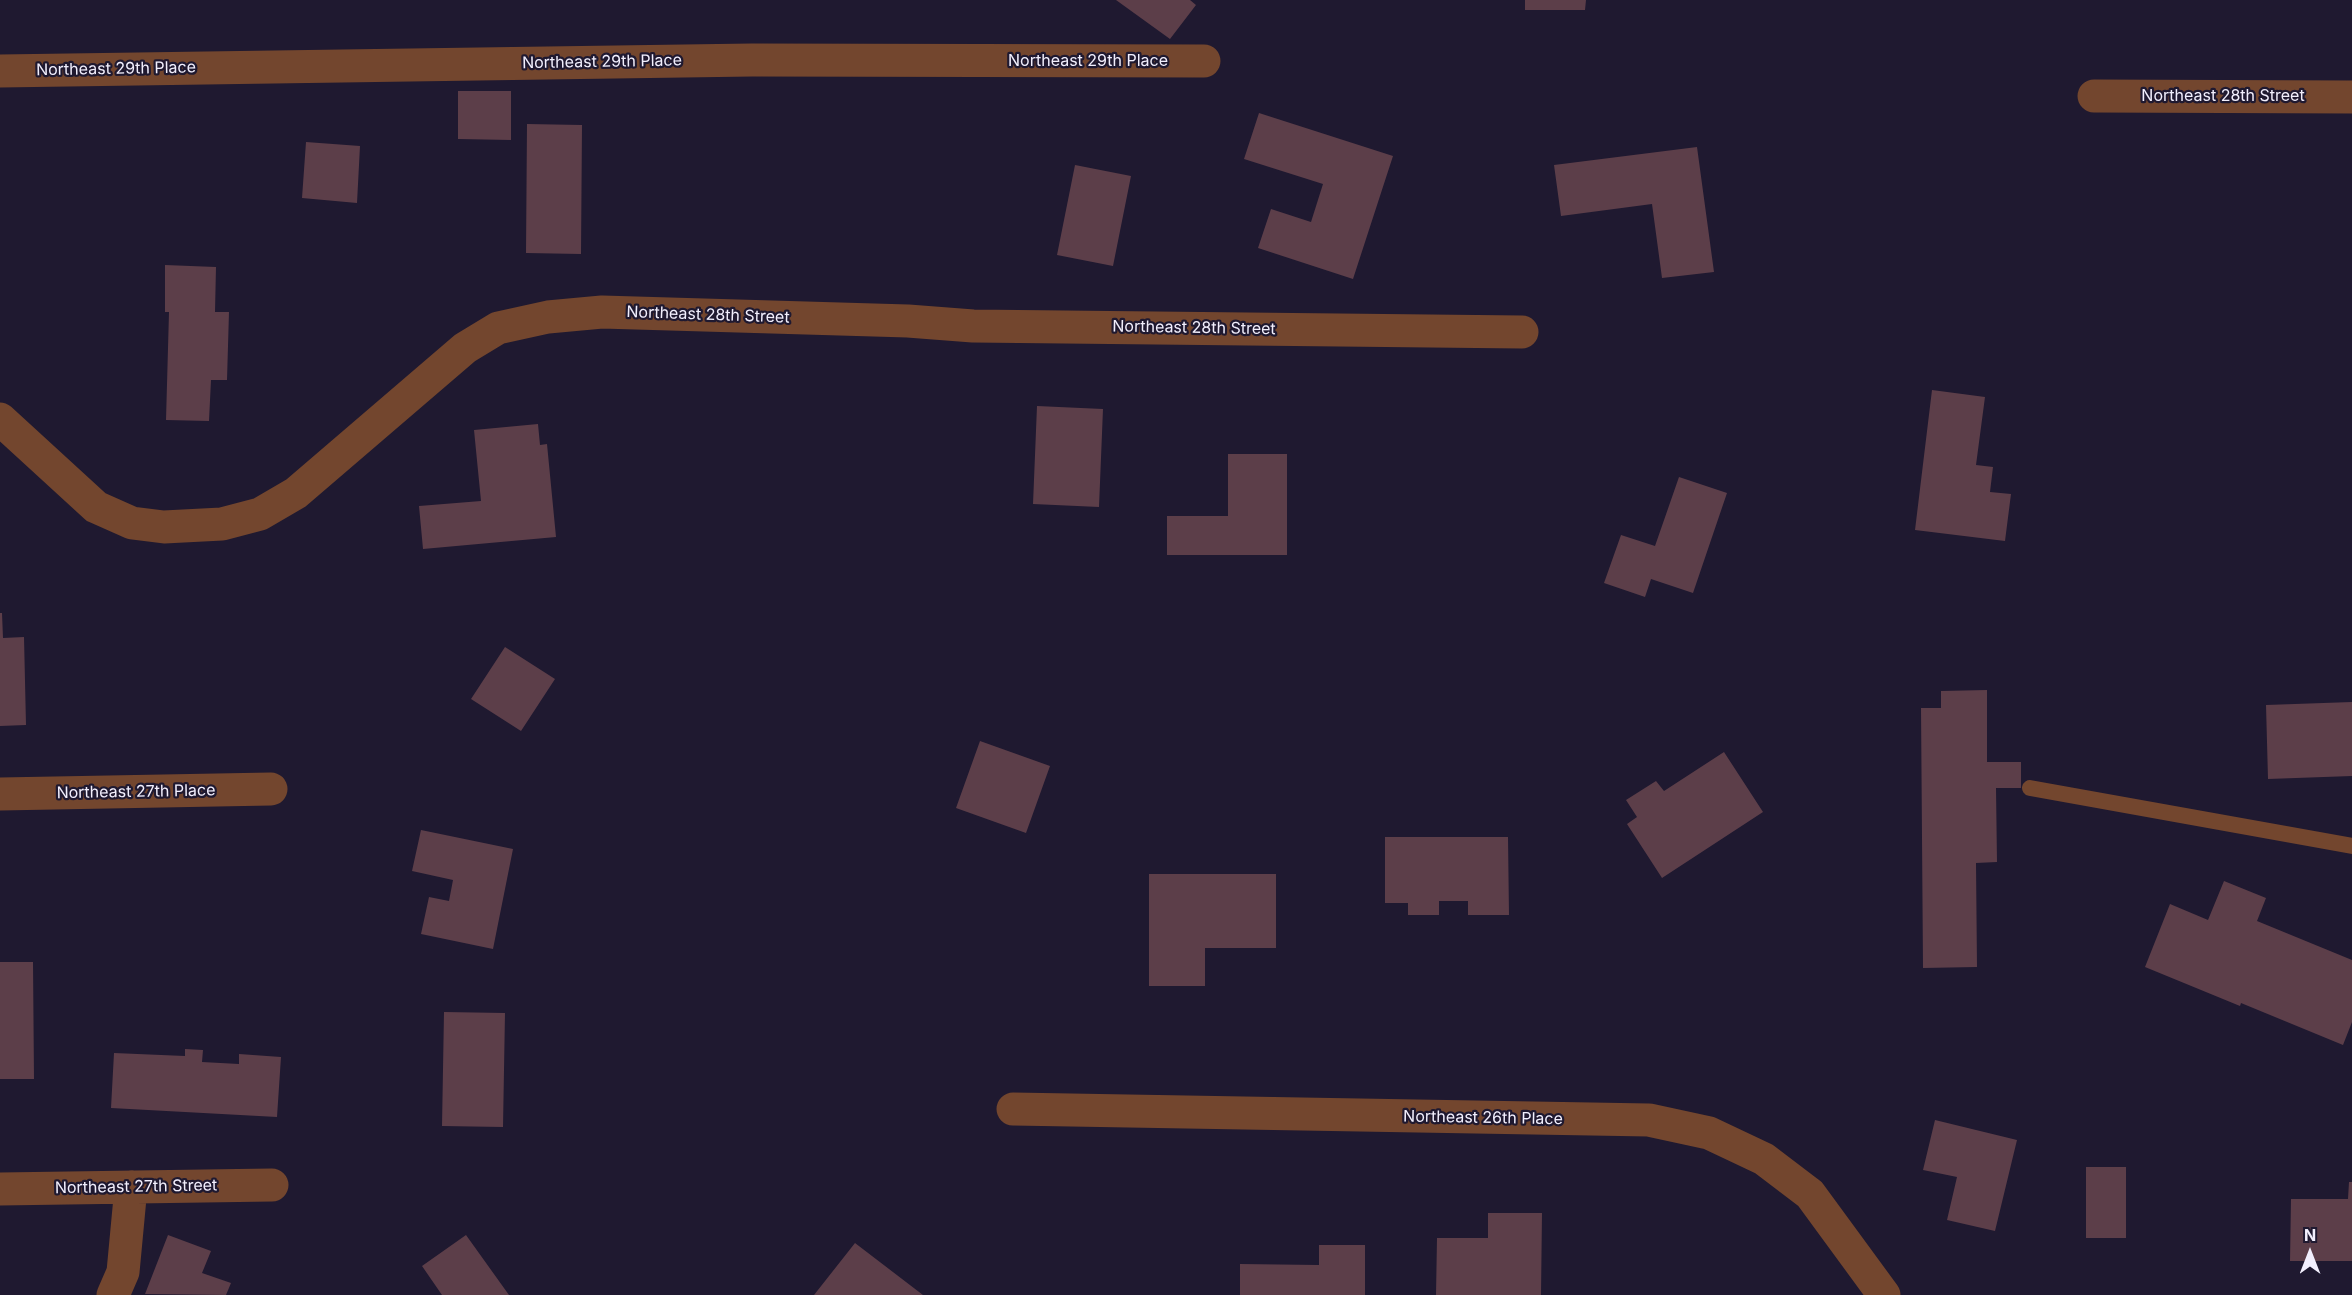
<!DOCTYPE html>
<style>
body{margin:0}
#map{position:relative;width:2352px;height:1295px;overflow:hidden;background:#1f1930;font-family:Inter,sans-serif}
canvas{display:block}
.north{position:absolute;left:2280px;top:1223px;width:60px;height:60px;-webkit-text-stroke:4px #1f1930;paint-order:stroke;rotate:0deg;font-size:16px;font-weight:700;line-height:24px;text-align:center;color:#f2effd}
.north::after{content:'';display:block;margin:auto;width:21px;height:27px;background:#f2effd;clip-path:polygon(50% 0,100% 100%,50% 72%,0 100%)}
</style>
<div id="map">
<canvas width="2352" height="1295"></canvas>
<div class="north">N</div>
</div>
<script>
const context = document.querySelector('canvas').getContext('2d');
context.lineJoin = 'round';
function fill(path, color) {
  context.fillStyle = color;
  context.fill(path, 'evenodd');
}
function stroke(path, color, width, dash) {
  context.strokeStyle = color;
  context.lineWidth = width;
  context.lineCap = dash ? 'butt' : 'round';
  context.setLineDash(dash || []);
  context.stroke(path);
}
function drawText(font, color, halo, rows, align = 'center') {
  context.font = font + ' Inter,sans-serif';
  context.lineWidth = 4.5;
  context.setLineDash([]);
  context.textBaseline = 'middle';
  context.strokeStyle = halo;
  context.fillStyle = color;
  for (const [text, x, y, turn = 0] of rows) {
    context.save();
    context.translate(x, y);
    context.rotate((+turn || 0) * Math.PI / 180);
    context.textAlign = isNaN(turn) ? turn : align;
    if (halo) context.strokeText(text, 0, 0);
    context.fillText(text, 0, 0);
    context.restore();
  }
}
const building = new Path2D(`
 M1116 0H1190L1196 5 1170 39Z
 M1525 0H1586L1585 10H1525Z
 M458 91H511V140L458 139Z
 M1259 113 1393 156 1353 279 1258 248 1271 209 1311 222 1323 184 1244 159Z
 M527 124 582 125 581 254 526 253Z
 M306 142 360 146 357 203 302 198Z
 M1697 147 1714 272 1662 278 1652 204 1561 216 1554 165Z
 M1075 165 1131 176 1113 266 1057 255Z
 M165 265 216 267 215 312H229L227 380H211L209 421 166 420 169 312H165Z
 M1932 390 1985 397 1976 465 1993 467 1990 492 2011 494 2005 541 1915 530Z
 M1037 406 1103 409 1099 507 1033 504Z
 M538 424 540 445 547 444 556 537 423 549 419 506 481 501 474 430Z
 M1228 454H1287V555H1167V516H1228Z
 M1679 477 1727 493 1693 593 1651 579 1645 597 1604 583 1621 535 1655 546Z
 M0 613H2L3 638 24 637 26 725 0 726Z
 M505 647 555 679 521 731 471 699Z
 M1987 690V762H2021V788H1996L1997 862 1976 863 1977 967 1923 968 1921 708H1941V691Z
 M2352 702V776L2268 779 2266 705Z
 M980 741 1050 766 1026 833 956 808Z
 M1724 752 1763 812 1662 878 1627 824 1637 817 1626 800 1656 781 1664 791Z
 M421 830 513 849 493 949 421 934 429 897 449 901 453 880 412 871Z
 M1385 837H1508L1509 915H1468V901H1439V915H1408V903H1385Z
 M1149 874H1276V948H1205V986H1149Z
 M2224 881 2266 898 2257 921 2352 960V1022L2343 1045 2241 1003 2240 1006 2145 967 2170 904 2208 920Z
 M0 962H33L34 1079H0Z
 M444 1012 505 1013 503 1127 442 1126Z
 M185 1049 203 1050 202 1062 239 1064V1054L281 1057 277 1117 111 1108 114 1053 185 1056Z
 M1935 1120 2017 1140 1995 1231 1947 1220 1957 1177 1923 1170Z
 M2086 1167H2126V1238H2086Z
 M2349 1182H2352V1261H2290L2291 1199H2348Z
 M1488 1213H1542L1541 1295H1436L1437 1238H1488Z
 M168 1235 211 1251 202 1273 231 1283 226 1295 145 1294Z
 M466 1235 509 1295H442L422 1266Z
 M855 1243 923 1295H814Z
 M1319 1245H1365V1295H1240V1264L1319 1265Z`);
const lane = new Path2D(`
 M2030 788 2352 846`);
const street = new Path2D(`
 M0 71 752 60 1204 61
 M2094 96 2352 97
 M0 419 96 507 132 523 164 527 222 524 260 514 296 493 465 348 498 328 548 317 602 312 908 321 973 326 1522 332
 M0 794 271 789
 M1013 1109 1649 1120 1709 1133 1764 1159 1810 1194 1884 1295
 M0 1189 272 1185
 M113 1295 123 1272 131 1187`);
const streetNames = [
 ["Northeast 29th Place",1088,61],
 ["Northeast 29th Place",602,62,-1],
 ["Northeast 29th Place",116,69,-1],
 ["Northeast 28th Street",2223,96],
 ["Northeast 28th Street",708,315,2],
 ["Northeast 28th Street",1194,328,1],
 ["Northeast 27th Place",136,792,-1],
 ["Northeast 26th Place",1483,1118,1],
 ["Northeast 27th Street",136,1187,-1]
];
fill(building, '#5c3e49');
stroke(lane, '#73462e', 16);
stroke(street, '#73462e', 33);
drawText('16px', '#f2effd', '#1f1930', streetNames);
</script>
